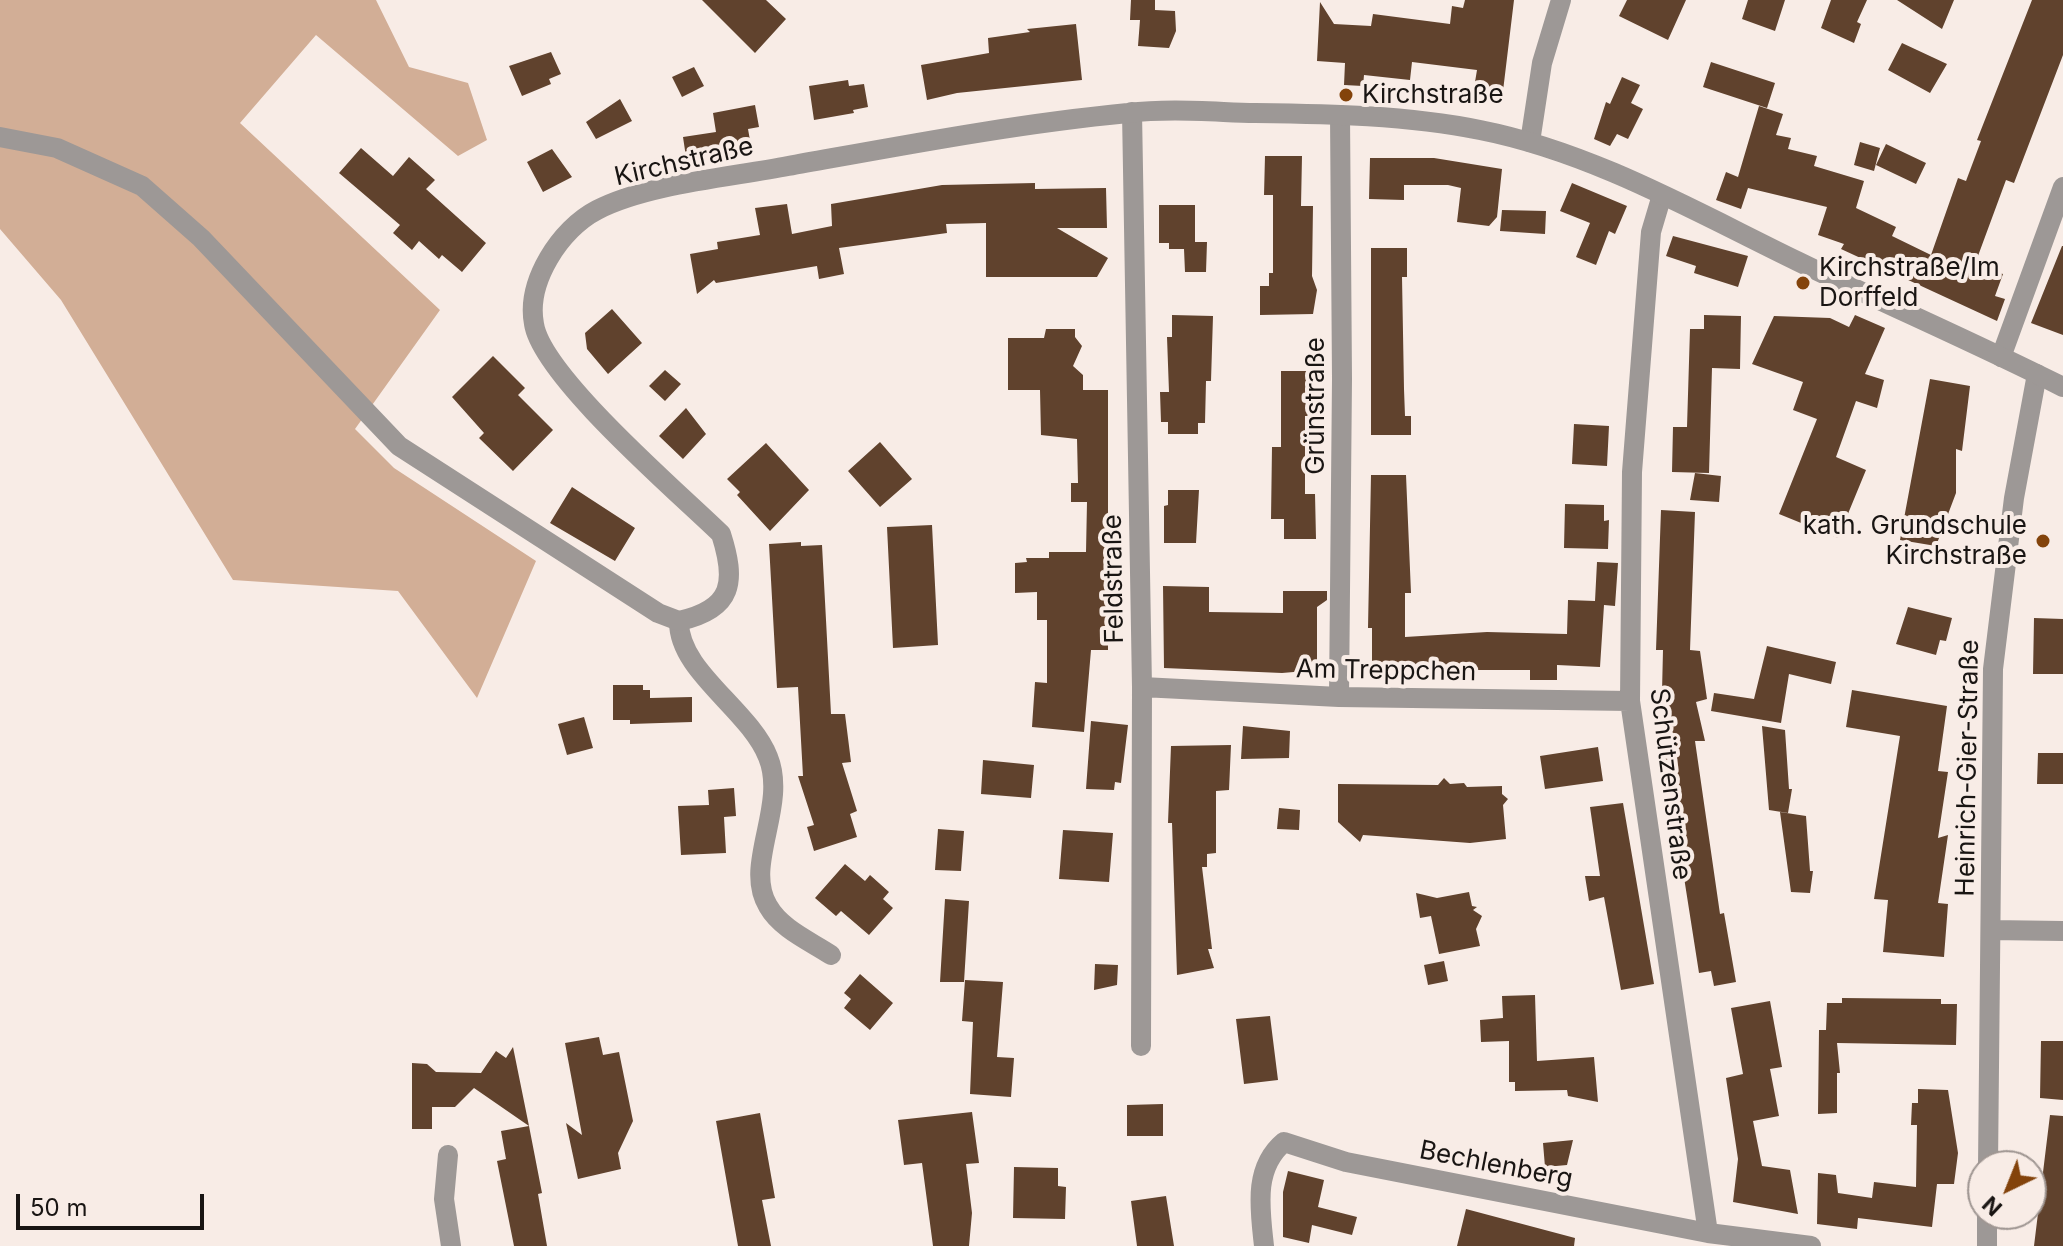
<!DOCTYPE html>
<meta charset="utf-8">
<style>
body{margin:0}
#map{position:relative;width:2063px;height:1246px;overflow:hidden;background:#f8ece6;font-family:Inter,sans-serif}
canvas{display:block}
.north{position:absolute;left:1967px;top:1150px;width:80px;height:80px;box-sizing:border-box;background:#f8ece6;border:2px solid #9f9692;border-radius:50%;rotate:223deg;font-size:22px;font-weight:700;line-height:32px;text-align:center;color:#191513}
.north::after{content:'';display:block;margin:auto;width:28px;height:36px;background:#83430b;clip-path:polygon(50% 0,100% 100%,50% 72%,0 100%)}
.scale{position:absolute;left:16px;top:1194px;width:188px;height:36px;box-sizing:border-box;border:4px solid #191513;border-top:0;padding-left:10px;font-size:24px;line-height:28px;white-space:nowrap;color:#191513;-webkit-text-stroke:6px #f8ece6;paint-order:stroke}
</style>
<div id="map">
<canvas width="2063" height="1246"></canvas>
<div class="north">N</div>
<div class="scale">50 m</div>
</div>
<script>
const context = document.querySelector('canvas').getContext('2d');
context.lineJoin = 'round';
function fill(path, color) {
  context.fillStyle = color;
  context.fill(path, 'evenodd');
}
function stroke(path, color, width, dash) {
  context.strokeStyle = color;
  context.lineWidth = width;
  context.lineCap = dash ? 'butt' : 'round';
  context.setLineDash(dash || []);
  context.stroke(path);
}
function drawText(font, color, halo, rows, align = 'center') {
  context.font = font + ' Inter,sans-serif';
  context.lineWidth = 8;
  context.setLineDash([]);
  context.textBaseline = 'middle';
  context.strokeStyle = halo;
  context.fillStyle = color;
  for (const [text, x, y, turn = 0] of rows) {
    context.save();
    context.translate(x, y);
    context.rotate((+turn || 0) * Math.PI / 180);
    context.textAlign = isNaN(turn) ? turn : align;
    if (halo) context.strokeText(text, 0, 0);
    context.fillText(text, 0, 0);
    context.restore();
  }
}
const forest = new Path2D(`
 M0 0H376L409 67 468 83 487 140 458 156 316 35 240 123 440 310 355 429 394 468 536 561 477 698 398 591 233 580 61 300 0 229Z`);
const building = new Path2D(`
 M702 0H766L786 19 755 53Z
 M1131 0H1155V10L1175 11 1176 31 1169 48 1138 46 1140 20H1130Z
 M1465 0H1514L1503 91 1474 88 1477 70 1412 62 1410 80 1364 75 1363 86 1344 85 1345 63 1317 61 1320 2 1334 24 1371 26 1373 14 1450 24 1452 6 1463 8Z
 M1627 0H1686L1668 40 1619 16Z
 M1748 0H1785L1775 31 1742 19Z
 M1831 0H1867L1857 22 1861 24 1854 43 1821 28Z
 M1897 0H1954L1942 29Z
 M2032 0H2063V55L2014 183 2006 180 1975 264 2003 274 1995 296 2005 299 1997 321 1841 249 1844 244 1818 235 1827 207 1748 188 1741 209 1716 200 1726 172 1738 177 1759 106 1783 114 1776 135 1791 138 1788 149 1817 156 1814 166 1864 181 1856 208 1896 227 1892 236 1931 255 1958 178 1966 181 1981 141 1977 140Z
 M1076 24 1082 80 957 93 927 100 921 65 989 53 988 38 1030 32 1027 29Z
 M1902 43 1947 64 1930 93 1888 70Z
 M551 52 561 74 549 79 551 84 522 96 509 66Z
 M1711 62 1775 83 1767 108 1703 87Z
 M694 67 704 86 682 97 672 77Z
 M1622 77 1640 85 1631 103 1643 109 1628 139 1617 134 1610 146 1594 139 1606 102 1610 104Z
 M848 80 849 86 864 84 868 107 853 110 854 113 814 120 809 86Z
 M620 99 632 121 596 139 586 122Z
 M755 105 759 127 748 129 751 146 686 157 683 137 716 132 713 113Z
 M1860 142 1880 148 1874 171 1854 165Z
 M1886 144 1926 163 1916 184 1876 165Z
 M361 148 393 176 409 157 435 180 426 189 486 243 462 272 442 255 439 259 419 241 412 250 393 233 400 225 339 173Z
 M552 149 572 177 543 192 527 162Z
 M1265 156H1302L1301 206H1313L1312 276 1317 290 1313 314 1260 315V286H1269V273H1273V195H1264Z
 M1370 158H1434L1502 169 1497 217 1489 226 1457 222 1461 188 1448 185H1404V200L1369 199Z
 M1035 183V189L1106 188 1107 228H1057L1108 258 1097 277H986V223L946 224 947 233 839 248 844 274 819 279 817 266 716 283 714 280 697 294 690 254 718 249 717 242 760 235 755 208 787 204 792 234 832 226 831 204 942 185Z
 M1572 183 1627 206 1615 234 1609 231 1596 265 1576 257 1590 223 1560 211Z
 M1159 205H1195V242H1207L1206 272H1185L1184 249H1169V243H1159Z
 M1502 210 1546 211 1545 234 1500 231Z
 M1673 236 1748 256 1738 287 1694 273 1696 266 1666 256Z
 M2062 246H2063V335L2031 323Z
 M1371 248H1407V277H1402L1404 389 1405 416H1411V435H1371Z
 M612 309 642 343 608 374 587 349 585 333Z
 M1172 315 1213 316 1211 381H1206L1205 423H1198V434H1168V422H1161L1160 392H1169L1167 337H1172Z
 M1704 315 1741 316 1740 369 1712 368 1709 473 1672 472 1673 427H1687L1690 329H1704Z
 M1855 315 1885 328 1865 374 1884 380 1877 408 1856 401 1836 457 1866 470 1838 538 1779 514 1817 419 1793 410 1803 382 1752 364 1774 316 1830 318 1849 327Z
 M1046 329H1075V337L1082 346 1073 366 1083 375V390H1108V650H1091L1084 732 1032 727 1035 682 1047 683V620H1037V592L1015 593V563L1027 562 1026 558H1049V552H1086L1087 502H1071V483H1078L1077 439 1041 435 1040 390H1008V338H1044Z
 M493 356 525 388 518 395 553 430 513 471 479 438 484 433 452 397Z
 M665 370 681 384 665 401 649 386Z
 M1281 371H1313V416H1305V494H1315L1316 539H1284V519H1271L1272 447H1281Z
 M1930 379 1970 386 1962 451 1956 449V493L1936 546 1900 540Z
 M686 408 706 434 683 459 659 436Z
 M1574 424 1609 426 1607 466 1572 464Z
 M880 442 912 479 880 507 848 471Z
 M766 443 809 490 770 531 737 495 740 492 727 479Z
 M1695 473 1721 476 1719 502 1690 500Z
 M1371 475H1406L1411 593H1405V637L1487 632 1567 634 1568 600 1595 601 1597 562 1618 563 1615 606 1604 605 1600 667 1557 665V680H1530V670H1372V628H1368Z
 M572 487 635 528 615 561 550 523Z
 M1168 490H1199L1196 543H1164V506L1168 505Z
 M1565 504 1604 505V521L1609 520 1608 549 1564 548Z
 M1661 510 1695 512 1690 650 1700 651 1707 699 1696 702 1705 741H1695L1720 914 1724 913 1736 982 1714 986 1711 971 1699 973 1665 756 1668 722 1662 692 1663 650H1656Z
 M932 525 938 645 893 648 887 527Z
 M801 542V546L822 545 831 714H845L851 762 842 763 857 811 850 814 857 837 814 851 807 827 814 825 798 776H803L798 687 777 688 769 544Z
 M1163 586 1209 587V612L1283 613V591H1327V600L1317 607V670L1282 673 1164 668Z
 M1908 607 1952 618 1946 641 1940 640 1936 655 1896 644Z
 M2034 618 2063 619V674H2033Z
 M1767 646 1836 662 1831 684 1789 674 1781 723 1711 711 1714 693 1754 699Z
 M613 685H643V690H650V698L692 697V722L630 724V720H613Z
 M1852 690 1947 706 1938 771 1948 772 1938 838 1948 835 1938 903 1948 904 1944 957 1883 952 1888 900 1874 899 1900 736 1846 727Z
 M584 717 593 748 567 755 558 724Z
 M1091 721 1128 725 1121 783 1115 782 1114 790 1086 789Z
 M1243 726 1290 731 1289 758 1241 759Z
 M1762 726 1785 730 1789 789H1792L1788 813 1769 810Z
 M1231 745 1229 790 1216 791V853L1207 854V867H1202L1212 949H1208L1214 968 1177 975 1172 823H1168L1171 746Z
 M1598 747 1603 781 1545 789 1540 756Z
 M2038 753H2063V784H2037Z
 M983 760 1034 765 1031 798 981 794Z
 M1444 778 1450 784 1464 783 1467 787 1502 786V794L1508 799 1503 805 1506 839 1470 843 1363 835 1360 842 1338 822V784L1438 785Z
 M734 788 736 816 724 817 726 853 681 855 678 806 709 805 708 790Z
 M1623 803 1654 984 1621 990 1604 897 1589 901 1585 876H1600L1590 807Z
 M1279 808 1300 810 1299 830 1277 829Z
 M1780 812 1806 816 1810 871H1813L1810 893 1791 892Z
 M938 829 964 831 961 871 935 870Z
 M1063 830 1113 833 1109 882 1059 879Z
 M845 864 865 881 870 875 889 892 883 899 893 908 869 935 841 911 836 916 815 898Z
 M1469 892 1472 906 1477 907 1473 910 1482 916 1476 929 1480 946 1439 954 1431 916 1420 918 1416 893 1437 898Z
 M945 899 969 901 964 982H940Z
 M1444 961 1448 981 1428 985 1424 965Z
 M1095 964 1118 965 1117 985 1094 990Z
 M860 974 893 1003 870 1030 844 1008 851 999 844 993Z
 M965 980 1003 982 997 1057 1014 1058 1011 1097 970 1094 973 1022 962 1021Z
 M1535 995 1537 1061 1594 1057 1598 1102 1568 1096 1567 1090 1515 1091V1082H1509V1041L1481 1042 1480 1020 1503 1018 1502 996Z
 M1842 998 1941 999V1004H1957L1956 1045 1837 1043 1840 1073H1837V1113L1818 1114 1819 1030H1826L1827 1003H1842Z
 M1770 1001 1782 1067 1770 1069 1779 1116 1753 1121 1762 1166 1790 1170 1798 1214 1733 1202 1738 1159 1726 1078 1743 1074 1731 1008Z
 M1270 1016 1278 1080 1244 1084 1236 1019Z
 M599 1037 603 1055 619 1052 633 1121 618 1153 621 1169 578 1179 566 1123 582 1135 565 1043Z
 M2041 1041H2063V1100L2040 1098Z
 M513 1047 529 1126 474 1088 455 1107H432V1129H412V1063L427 1064 436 1072 481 1073 496 1051 506 1058Z
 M1918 1089 1948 1090 1958 1153 1954 1184H1937L1932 1227 1858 1218 1857 1229 1817 1224 1818 1173 1836 1175 1838 1193 1872 1198 1874 1182 1916 1187 1917 1125H1911L1912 1103H1918Z
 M1163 1104V1136H1127V1105Z
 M972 1112 979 1163 966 1164 972 1213 969 1246H933L922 1163 904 1165 898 1120Z
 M760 1113 775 1198 762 1200 771 1246H738L716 1121Z
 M2050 1115 2063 1116V1246H2034Z
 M529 1126 542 1193 538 1194 547 1246H514L497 1161 506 1159 501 1131Z
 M1573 1140 1567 1165 1545 1167 1543 1143Z
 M1014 1167 1058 1168V1186L1066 1187 1065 1219 1013 1218Z
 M1288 1171 1324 1180 1318 1207 1357 1217 1352 1235 1312 1225 1309 1243 1283 1237V1192Z
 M1166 1196 1174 1246H1137L1131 1201Z
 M1466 1209 1575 1238 1574 1246H1457Z`);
const minor = new Path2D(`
 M1132 112 1142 687 1141 1046
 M1530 142 1542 63 1561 0
 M1662 195 1651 232 1632 472 1630 701 1708 1233
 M2001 357 2063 187
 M679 621C678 671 749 709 768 757 788 806 743 865 768 906 781 929 810 941 831 955
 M1142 687 1339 697 1630 701
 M1339 697 1342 379 1340 115
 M1991 930 2063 931
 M448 1155 444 1199 451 1246
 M1988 1166 1993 669 2014 498 2037 374
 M1264 1246C1260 1209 1253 1168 1284 1142L1346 1162 1708 1233 1811 1246
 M1987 1246V1214`);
const tertiary = new Path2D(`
 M0 137 57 148 142 186 201 238 399 446 658 613 679 621C734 609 736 581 721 534 679 493 542 376 534 324 526 282 560 229 597 210 647 184 732 177 788 166 900 146 1014 124 1128 113 1170 108 1213 112 1255 113 1330 114 1406 115 1480 130 1592 152 1696 212 1797 261 1885 304 1976 343 2063 387`);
const markers = [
 [1346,95,8,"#83430b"],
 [1803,283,8,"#83430b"],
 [2043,541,8,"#83430b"]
];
const poiNames = [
 ["Kirchstraße",1362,95],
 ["Kirchstraße/Im",1819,268],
 ["Dorffeld",1819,298],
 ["kath. Grundschule",2027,526,"right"],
 ["Kirchstraße",2027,556,"right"]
];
const streetNames = [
 ["Kirchstraße",684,162,-13],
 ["Grünstraße",1316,406,-90],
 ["Feldstraße",1114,579,-91],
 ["Am Treppchen",1386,671,1],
 ["Heinrich-Gier-Straße",1968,768,-89],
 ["Schützenstraße",1670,784,83],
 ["Bechlenberg",1496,1165,11]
];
fill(forest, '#d2ae96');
fill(building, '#60422d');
stroke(minor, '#9d9896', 20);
stroke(tertiary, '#9d9896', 20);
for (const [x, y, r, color] of markers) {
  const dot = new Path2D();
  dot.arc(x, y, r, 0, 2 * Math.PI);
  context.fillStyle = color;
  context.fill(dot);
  stroke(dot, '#f8ece6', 3);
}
drawText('26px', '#191513', '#f8ece6', poiNames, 'left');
drawText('26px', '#191513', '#f8ece6', streetNames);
</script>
